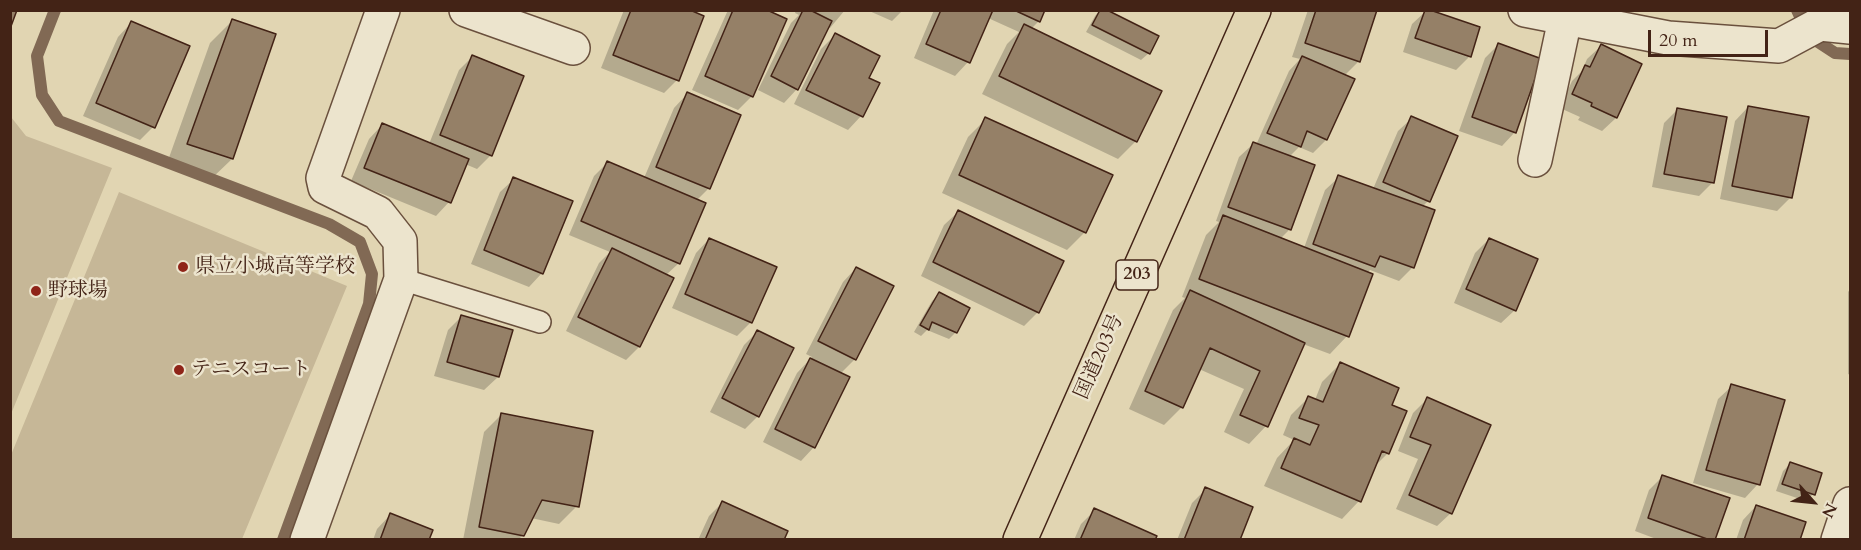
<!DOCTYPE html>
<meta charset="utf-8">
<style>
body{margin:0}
#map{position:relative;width:1861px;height:550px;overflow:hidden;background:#e1d5b2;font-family:Cardo,serif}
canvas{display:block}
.frame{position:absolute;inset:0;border:12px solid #432316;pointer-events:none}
.north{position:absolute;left:1783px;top:472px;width:60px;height:60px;-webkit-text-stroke:4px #ece4cd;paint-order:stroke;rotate:117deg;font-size:16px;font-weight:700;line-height:24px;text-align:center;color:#432316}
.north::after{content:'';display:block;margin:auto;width:21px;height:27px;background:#432316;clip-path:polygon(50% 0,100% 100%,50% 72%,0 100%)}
.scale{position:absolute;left:1648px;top:30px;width:120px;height:27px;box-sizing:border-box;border:3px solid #432316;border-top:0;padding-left:8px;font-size:18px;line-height:21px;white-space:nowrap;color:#432316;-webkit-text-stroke:4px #ece4cd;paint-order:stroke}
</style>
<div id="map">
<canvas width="1861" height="550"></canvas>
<div class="frame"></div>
<div class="north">N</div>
<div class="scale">20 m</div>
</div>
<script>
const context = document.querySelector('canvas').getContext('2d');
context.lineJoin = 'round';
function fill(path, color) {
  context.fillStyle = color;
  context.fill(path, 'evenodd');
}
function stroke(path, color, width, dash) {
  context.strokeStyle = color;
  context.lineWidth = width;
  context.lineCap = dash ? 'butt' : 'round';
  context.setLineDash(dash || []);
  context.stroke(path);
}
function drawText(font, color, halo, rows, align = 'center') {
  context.font = font + ' Cardo,"Noto Serif JP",serif';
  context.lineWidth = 5;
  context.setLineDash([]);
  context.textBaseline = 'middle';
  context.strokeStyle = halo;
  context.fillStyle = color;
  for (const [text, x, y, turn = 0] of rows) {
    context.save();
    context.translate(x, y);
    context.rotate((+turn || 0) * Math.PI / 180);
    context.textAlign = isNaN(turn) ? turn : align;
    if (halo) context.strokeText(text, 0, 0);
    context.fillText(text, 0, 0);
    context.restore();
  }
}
const green = new Path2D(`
 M11 117 26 136 112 168 11 414Z
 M119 192 347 286 242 539H11V455Z`);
const shadow = new Path2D(`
 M624 10H686L677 80 664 93 601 68Z
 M728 10H763L752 96 738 110 692 90Z
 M796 10H845L830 28 828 27 797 89 784 103 758 90 791 23 799 15 795 13Z
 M867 10H903L892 21Z
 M934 10H1043L1039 21 1031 29 1136 141 1118 159 982 94 1007 44 1019 32 988 18 968 62 955 76 914 58Z
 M1100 10 1149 53 1141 60 1086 32 1095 16Z
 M1308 10H1376L1359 61 1344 76 1326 140 1313 153 1299 147 1289 157 1313 166 1289 230 1280 239 1304 248 1325 190 1339 177 1373 189 1398 131 1412 118 1428 201 1422 207 1413 267 1399 281 1370 270 1367 273 1347 336 1330 354 1303 344 1266 426 1249 444 1224 432 1244 389 1199 369 1182 407 1164 425 1129 409 1173 310 1185 298 1182 297 1206 235 1219 222 1216 221 1239 157 1253 144 1256 145 1289 71 1300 59 1292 57Z
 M1426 11 1470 56 1456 70 1403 52 1412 24Z
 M232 21 274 35 232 159 209 181 166 166 210 43Z
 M131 23 153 127 140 140 83 116 118 37Z
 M835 35 867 79 861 116 848 130 794 104 821 49Z
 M1498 45 1515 132 1502 146 1459 131 1485 58Z
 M1601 46 1640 64 1616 118 1602 131 1578 120 1580 117 1560 108 1572 81 1582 71 1587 59Z
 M473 56 491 155 477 169 465 164 449 202 436 216 351 181 369 139 382 125 429 144 459 70Z
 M687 94 739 116 708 189 696 201 679 263 666 275 639 347 626 360 566 331 599 263 610 252 569 235 594 176 608 162 644 178 674 108Z
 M1748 107 1791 197 1777 211 1720 199 1735 121Z
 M1678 109 1713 182 1699 196 1652 187 1664 123Z
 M986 119 1085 232 1067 250 942 193 968 137Z
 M514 179 542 273 529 287 471 264 500 192Z
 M958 212 1038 312 1024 326 921 276 944 225Z
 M709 239 751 322 737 336 672 308 696 253Z
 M1489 239 1515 310 1501 323 1454 303 1475 253Z
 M856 268 855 359 840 374 814 447 801 461 763 442 797 373 812 357 806 354 843 282Z
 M1850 289V375L1848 374V292Z
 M939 294 956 332 949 339 927 330 921 336 914 332 932 301Z
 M462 316 511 331 498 377 484 390 434 376 448 330Z
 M758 331V416L745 429 710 412 744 345Z
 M1340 364 1388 453 1374 467 1359 501 1342 519 1264 486 1277 458 1294 440 1283 435 1291 415 1309 397 1315 400 1322 382Z
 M1732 386 1758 484 1745 498 1693 483 1718 399Z
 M1427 399 1451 513 1437 526 1396 509 1418 459 1398 451 1413 413Z
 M502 414 577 506 559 524 531 518 523 535 518 540H463L484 432Z
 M1790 464 1813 494 1806 501 1776 491 1783 471Z
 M1663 476 1714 540H1659L1635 531 1649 490Z
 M1206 489 1238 540H1177L1192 503Z
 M722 503 783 540H698L709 516Z
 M1756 506 1798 540H1736L1743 520Z
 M1095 510 1153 540H1074L1081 524Z
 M390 515 427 540H373L377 529Z`);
const stream = new Path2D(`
 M55 10 37 56 42 95 59 121 329 224 360 242 372 274 369 304 283 540
 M1797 10 1809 36 1835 53 1850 54`);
const building = new Path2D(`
 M10 10H17L10 29Z
 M631 10H690L704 16 679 81 613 55Z
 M733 10H767L787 19 753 97 705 76Z
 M803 10H810L832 21 798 90 771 76Z
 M941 10H993L970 63 926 44Z
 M1014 10H1045L1040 22Z
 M1100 10H1107L1159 36 1150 54 1092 25Z
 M1316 10H1377L1360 62 1305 43Z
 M1425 10H1430L1480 27 1471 57 1415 38Z
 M232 19 276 34 233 159 187 144Z
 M131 21 190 46 155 128 96 103Z
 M1024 24 1162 91 1137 142 999 76Z
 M835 33 880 56 869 78 880 83 863 117 806 90Z
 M1498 43 1542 59 1516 133 1472 117Z
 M1601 44 1642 64 1617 118 1591 106 1592 103 1572 94 1585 65 1590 67Z
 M472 55 524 76 492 156 440 135Z
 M1302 56 1355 79 1327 140 1307 131 1301 147 1267 133Z
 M687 92 741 115 710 189 656 167Z
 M1748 106 1809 117 1792 198 1732 186Z
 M1677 108 1727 117 1714 183 1664 174Z
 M1411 116 1458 136 1430 202 1383 182Z
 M985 117 1113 175 1086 233 959 175Z
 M382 123 469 159 451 203 364 168Z
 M1253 142 1315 165 1291 230 1228 207Z
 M607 161 706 203 680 264 581 221Z
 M1338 175 1435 210 1414 268 1380 256 1375 267 1313 244Z
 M513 177 573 201 543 274 484 250Z
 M958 210 1064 261 1039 313 933 262Z
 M1223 215 1373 274 1349 337 1199 279Z
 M709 238 777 267 752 323 685 294Z
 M1489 238 1538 259 1516 311 1466 289Z
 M612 248 674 278 640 347 578 317Z
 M856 267 894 286 856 360 818 341Z
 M1190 290 1305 343 1268 427 1240 415 1260 371 1210 348 1183 408 1145 391Z
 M939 292 970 308 957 333 932 322 929 330 920 325Z
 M461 315 513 330 499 377 447 362Z
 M757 330 794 348 759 417 722 398Z
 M810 358 850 377 815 448 775 429Z
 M1340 362 1399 388 1392 405 1407 411 1389 454 1382 451 1361 502 1281 468 1294 438 1310 445 1319 425 1299 418 1308 396 1323 402Z
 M1731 384 1785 400 1760 485 1706 470Z
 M1427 397 1491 425 1452 514 1409 495 1431 445 1410 437Z
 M501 413 593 431 579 507 542 500 524 536 479 527Z
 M1790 462 1822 473 1815 495 1782 484Z
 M1662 475 1730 498 1715 540H1710L1648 518Z
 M1205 487 1253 507 1240 540H1184Z
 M722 501 788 531 784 540H705Z
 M1756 505 1806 522 1800 540H1744Z
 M1094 508 1157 536 1155 540H1080Z
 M390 513 433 530 429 540H380Z`);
const lane = new Path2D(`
 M401 279 540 322`);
const street = new Path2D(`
 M466 10 573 48
 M1525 10 1668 38 1779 46 1820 24 1850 27
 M1535 160 1565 19
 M307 540 401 279 400 241 378 213 325 187 323 178 383 10
 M1838 540 1850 504`);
const highway = new Path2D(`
 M1020 540 1254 10`);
const markers = [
 [183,267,6,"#8f2418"],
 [36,291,6,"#8f2418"],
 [179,370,6,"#8f2418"]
];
const shields = [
 [1137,275,42]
];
const shieldNames = [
 ["203",1137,275]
];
const poiNames = [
 ["県立小城高等学校",195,267],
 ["野球場",48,291],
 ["テニスコート",191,370]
];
const streetNames = [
 ["国道203号",1100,357,-66]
];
fill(green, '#c6b797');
fill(shadow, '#0003');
stroke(stream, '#816954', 12);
fill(building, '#958067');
stroke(building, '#432316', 1.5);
stroke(lane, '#6a503d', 24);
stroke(street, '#6a503d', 36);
stroke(highway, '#432316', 36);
stroke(lane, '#ece4cd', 21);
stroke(street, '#ece4cd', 33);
stroke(highway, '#e1d5b2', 33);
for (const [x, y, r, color] of markers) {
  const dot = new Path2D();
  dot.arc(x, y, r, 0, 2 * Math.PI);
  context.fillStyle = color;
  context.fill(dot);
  stroke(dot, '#ece4cd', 2);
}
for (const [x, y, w] of shields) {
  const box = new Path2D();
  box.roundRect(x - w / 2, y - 15, w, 30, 4.5);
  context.fillStyle = '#ece4cd';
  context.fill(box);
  stroke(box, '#432316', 1.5);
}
drawText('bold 18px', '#432316', null, shieldNames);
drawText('20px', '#432316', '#ece4cd', poiNames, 'left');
drawText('20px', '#432316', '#ece4cd', streetNames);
</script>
